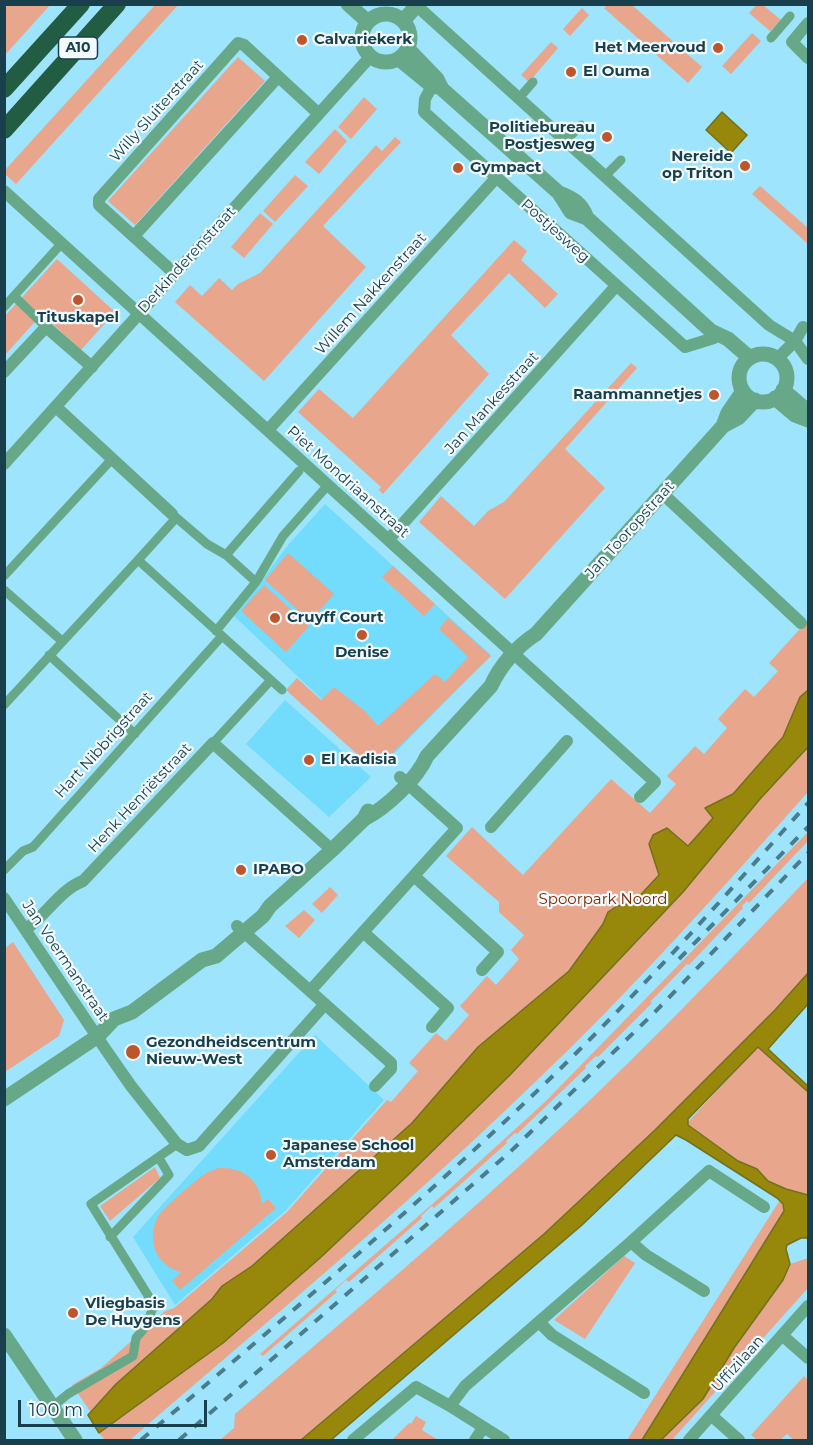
<!DOCTYPE html>
<meta charset="utf-8">
<style>
body{margin:0}
#map{position:relative;width:813px;height:1445px;overflow:hidden;background:#9de4fc;font-family:Montserrat,sans-serif}
canvas{display:block}
.frame{position:absolute;inset:0;border:6px solid #183f4b;pointer-events:none}
.scale{position:absolute;left:18px;top:1400px;width:189px;height:27px;box-sizing:border-box;border:3px solid #183f4b;border-top:0;padding-left:8px;font-size:18px;line-height:21px;white-space:nowrap;color:#183f4b;-webkit-text-stroke:4px #f2fafd;paint-order:stroke}
</style>
<div id="map">
<canvas width="813" height="1445"></canvas>
<div class="frame"></div>
<div class="scale">100 m</div>
</div>
<script>
const context = document.querySelector('canvas').getContext('2d');
context.lineJoin = 'round';
function fill(path, color) {
  context.fillStyle = color;
  context.fill(path, 'evenodd');
}
function stroke(path, color, width, dash) {
  context.strokeStyle = color;
  context.lineWidth = width;
  context.lineCap = dash ? 'butt' : 'round';
  context.setLineDash(dash || []);
  context.stroke(path);
}
function drawText(font, color, halo, rows, align = 'center') {
  context.font = font + ' Montserrat,sans-serif';
  context.lineWidth = 4.5;
  context.setLineDash([]);
  context.textBaseline = 'middle';
  context.strokeStyle = halo;
  context.fillStyle = color;
  for (const [text, x, y, turn = 0] of rows) {
    context.save();
    context.translate(x, y);
    context.rotate((+turn || 0) * Math.PI / 180);
    context.textAlign = isNaN(turn) ? turn : align;
    if (halo) context.strokeText(text, 0, 0);
    context.fillText(text, 0, 0);
    context.restore();
  }
}
const built = new Path2D(`
 M325 504 491 655 387 761 234 616 289 544Z
 M285 700 371 777 329 817 246 744Z
 M315 1035 384 1100 286 1210 175 1305 133 1237Z`);
const green = new Path2D(`
 M7 4 50 5 5 55 4 7Z
 M757 4 763 5 781 20 770 31 749 13Z
 M155 5H178L16 184 5 174V170Z
 M607 5H632L702 67 688 83 604 8Z
 M582 8 589 15 570 36 563 29Z
 M752 33 761 41 731 74 722 66Z
 M551 42 558 48 529 82 521 75Z
 M238 57 265 81 135 225 108 201Z
 M364 97 377 109 351 139 338 127Z
 M335 129 347 141 319 174 305 162Z
 M395 137 401 142 323 226 366 267 264 381 175 302 190 285 202 296 219 278 232 290 238 284 260 273 376 145 382 151Z
 M295 175 308 186 275 222 263 211Z
 M760 186 808 228V244L752 194Z
 M260 213 273 224 244 258 231 247Z
 M514 240 527 251 521 260 558 294 545 308 509 273 451 335 489 374 383 494 379 490 381 487 298 412 319 389 353 418Z
 M57 259 115 312 81 350 42 314 5 355 4 317Z
 M631 363 637 368 565 449 605 488 505 599 419 522 441 496 474 526 488 511 504 502Z
 M288 553 334 594 310 621 265 580Z
 M393 566 435 604 424 616 382 577Z
 M264 585 309 626 286 652 241 611Z
 M448 618 491 656 386 759 380 753 369 765 286 690 297 678 321 700 334 687 365 711 378 726 435 674 445 682 468 657 439 629Z
 M808 620V792C719 892 630 992 533 1084 404 1209 265 1323 130 1440H105L99 1433 103 1430 72 1385 101 1368 165 1311 174 1308 287 1212 387 1100 391 1102 418 1071 409 1063 436 1033 446 1041 469 1015 460 1006 487 976 496 985 519 959 511 950 524 935 499 912V902L446 856 472 827 523 875 611 779 650 813 676 784 667 776 695 746 704 754 727 728 718 719 745 689 754 697 778 671 769 663Z
 M808 832V841L749 903 747 901 742 906 743 908 689 965 687 964 650 1002 652 1003 598 1057 596 1056 585 1066 586 1068 517 1134 515 1133 506 1141 507 1143 434 1208 432 1206 421 1216 422 1218 349 1282 346 1280 335 1290 337 1292 263 1356 260 1354 445 1193 546 1101Z
 M808 878V973L775 1010 655 1130 544 1234 301 1440H220L234 1428 235 1414C347 1317 461 1222 569 1120 652 1042 730 960 808 878Z
 M330 887 338 895 322 913 312 904Z
 M304 910 315 920 299 938 285 926Z
 M13 942 64 1020 59 1036 5 1072V948Z
 M758 1046 808 1092V1195L786 1189 768 1181 757 1169 738 1161 688 1125V1122Z
 M155 1167 160 1178 110 1221 100 1206Z
 M219 1168C242 1167 260 1179 262 1204L268 1199 276 1208 180 1290 172 1281 181 1272C170 1269 161 1263 156 1252 151 1240 152 1226 159 1215 165 1206 196 1180 205 1174 209 1171 214 1170 219 1168Z
 M780 1200C786 1207 784 1212 780 1220L642 1440H627Z
 M624 1256 635 1263 585 1339 554 1320Z
 M808 1258V1288L672 1440H661L703 1399 734 1348 783 1280 790 1264Z
 M804 1376 808 1380V1440H794L787 1434 780 1440H757L751 1435Z
 M416 1416 426 1422 422 1430 438 1440H392L409 1423 411 1424Z`);
const water = new Path2D(`
 M722 112 747 135 731 153 706 130Z
 M808 690V747L760 799 683 892 510 1075 407 1176 320 1258 223 1343 99 1433 88 1415 116 1384 212 1299 222 1286 252 1266 412 1123 478 1047 569 971 603 924 608 912 617 906 633 903 659 875 649 844 653 835 667 828 688 846 713 818 705 808 733 794 783 737 800 697Z
 M808 973V1004L768 1049 808 1086V1092L758 1047 688 1119V1125L738 1161 757 1169 768 1181 786 1189 808 1195V1238H801L787 1245 786 1249 790 1264 783 1280 734 1348 703 1399 661 1440H642L784 1211 783 1204 777 1198 686 1140 676 1135 582 1225 331 1440H301L544 1234 655 1130 775 1010Z`);
const pedestrian = new Path2D(`
 M771 38 790 16
 M519 98 533 82
 M566 141 581 125
 M605 176 621 160
 M14 296 46 327
 M4 307 62 243
 M172 514 207 544 226 555 256 582
 M176 518 138 560 282 690
 M226 555 299 471
 M4 576 112 459
 M4 590 62 641
 M216 631 256 582 283 536 328 485
 M49 655 135 734
 M4 705 138 560
 M213 743 271 680
 M4 870 23 851 33 847 222 636
 M110 1237 169 1175 159 1158
 M52 1407 68 1394 133 1356 136 1338 146 1326 154 1305 91 1204 177 1144`);
const minor = new Path2D(`
 M417 6 769 325 795 341 808 359
 M808 23 792 42 808 58
 M432 86 425 99 424 112 685 347 714 338
 M4 191 655 782 640 797
 M134 236 278 77
 M174 273 99 205V199L238 43 244 45 319 114
 M777 359 795 341 803 327
 M4 372 46 327 92 367
 M56 407 172 514
 M268 430 496 178
 M4 464 370 57
 M663 494 801 623
 M389 539 616 286
 M491 827 567 741
 M414 876 498 952 482 970
 M4 898 106 1050 131 1086 177 1144 187 1150 199 1146 325 1004
 M237 926 391 1063V1069L375 1086
 M26 929C46 915 61 889 83 881L213 743 332 850
 M363 932 448 1008 432 1027
 M310 991 457 828 400 777
 M631 1242 646 1255 704 1291
 M539 1322 552 1335 644 1393
 M783 1336 808 1358
 M450 1406 465 1386 631 1242 709 1171 764 1207
 M712 1416 739 1440
 M353 1440 416 1387 450 1406 504 1440
 M475 1440 483 1428
 M689 1440 808 1306`);
const tertiary = new Path2D(`
 M348 4 368 22
 M362 38a24 24 0 1 1 48 0a24 24 0 1 1-48 0Z
 M403 21 418 4
 M408 49 437 79 442 89 559 193 571 212 587 218 711 331 728 339 750 358
 M399 59 432 86 437 87
 M559 193C574 199 581 203 587 218
 M739 378a24 24 0 1 1 48 0a24 24 0 1 1-48 0Z
 M783 390 804 408 808 416
 M775 398 795 415 808 420
 M723 426 738 418 755 400
 M364 819C386 808 417 779 427 756L491 686C500 666 517 646 536 634L723 426 728 413 743 391
 M4 1099 98 1036 114 1019 132 1012 202 960 216 956 263 916 270 906 332 850 364 819 368 811
 M4 1335 75 1440`);
const motorway = new Path2D(`
 M4 89 81 4
 M4 130 117 4`);
const rail = new Path2D(`
 M679 959 808 827
 M141 1440C283 1319 427 1198 561 1068 648 983 728 893 808 803
 M179 1440 510 1152 654 1013 808 853`);
const markers = [
 [302,40,6,"#bd562c"],
 [718,48,6,"#bd562c"],
 [571,72,6,"#bd562c"],
 [607,137,6,"#bd562c"],
 [745,166,6,"#bd562c"],
 [458,168,6,"#bd562c"],
 [78,300,6,"#bd562c"],
 [714,395,6,"#bd562c"],
 [275,618,6,"#bd562c"],
 [362,635,6,"#bd562c"],
 [309,760,6,"#bd562c"],
 [241,870,6,"#bd562c"],
 [133,1052,8,"#bd562c"],
 [271,1155,6,"#bd562c"],
 [73,1313,6,"#bd562c"]
];
const shields = [
 [78,48,39]
];
const shieldNames = [
 ["A10",78,48]
];
const poiNames = [
 ["Calvariekerk",314,40],
 ["Het Meervoud",706,48,"right"],
 ["El Ouma",583,72],
 ["Politiebureau",595,128,"right"],
 ["Postjesweg",595,145,"right"],
 ["Nereide",733,157,"right"],
 ["op Triton",733,174,"right"],
 ["Gympact",470,168],
 ["Tituskapel",78,318,"center"],
 ["Raammannetjes",702,395,"right"],
 ["Cruyff Court",287,618],
 ["Denise",362,653,"center"],
 ["El Kadisia",321,760],
 ["IPABO",253,870],
 ["Gezondheidscentrum",146,1043],
 ["Nieuw-West",146,1060],
 ["Japanese School",283,1146],
 ["Amsterdam",283,1163],
 ["Vliegbasis",85,1304],
 ["De Huygens",85,1321]
];
const streetNames = [
 ["Willy Sluiterstraat",157,111,-48],
 ["Postjesweg",555,231,42],
 ["Derkinderenstraat",187,260,-48],
 ["Willem Nakkenstraat",371,294,-48],
 ["Jan Mankesstraat",492,403,-48],
 ["Piet Mondriaanstraat",348,482,42],
 ["Jan Tooropstraat",630,530,-48],
 ["Hart Nibbrigstraat",104,745,-48],
 ["Henk Henriëtstraat",140,798,-47],
 ["Jan Voermanstraat",65,961,56],
 ["Uffizilaan",738,1364,-48]
];
const parkNames = [
 ["Spoorpark Noord",603,900]
];
fill(built, '#73dbfc');
fill(green, '#e8a68d');
fill(water, '#97870b');
stroke(water, '#71711e', 1.5);
stroke(pedestrian, '#66a887', 9);
stroke(minor, '#66a887', 12);
stroke(tertiary, '#66a887', 15);
stroke(motorway, '#225c42', 18);
stroke(rail, '#497c8c', 4, [10, 10]);
for (const [x, y, r, color] of markers) {
  const dot = new Path2D();
  dot.arc(x, y, r, 0, 2 * Math.PI);
  context.fillStyle = color;
  context.fill(dot);
  stroke(dot, '#f2fafd', 2);
}
for (const [x, y, w] of shields) {
  const box = new Path2D();
  box.roundRect(x - w / 2, y - 11, w, 22, 4.5);
  context.fillStyle = '#f2fafd';
  context.fill(box);
  stroke(box, '#183f4b', 1.5);
}
drawText('bold 14px', '#183f4b', null, shieldNames);
drawText('bold 15px', '#183f4b', '#f2fafd', poiNames, 'left');
drawText('15px', '#183f4b', '#f2fafd', streetNames);
drawText('15px', '#7f2a00', '#f2fafd', parkNames);
</script>
